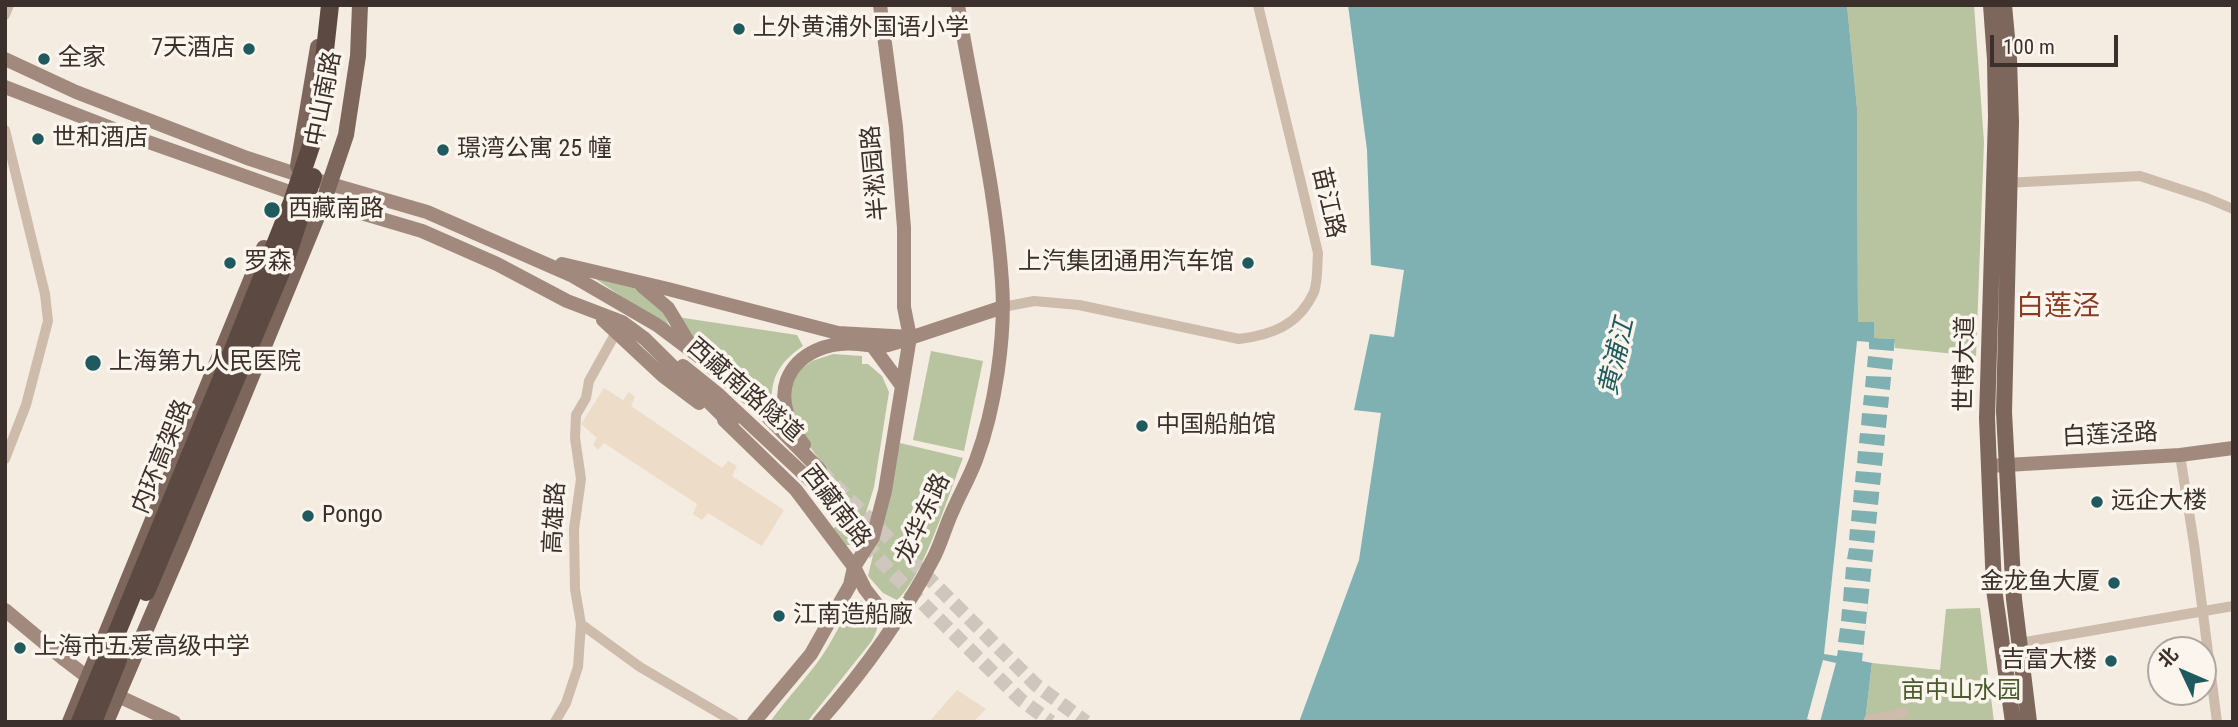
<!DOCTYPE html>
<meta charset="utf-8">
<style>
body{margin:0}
#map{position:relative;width:2238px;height:727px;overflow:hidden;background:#f4ebe1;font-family:"Roboto Condensed","Noto Sans SC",sans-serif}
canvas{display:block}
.frame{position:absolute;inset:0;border:7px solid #3b302b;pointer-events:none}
.north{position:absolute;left:2147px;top:636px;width:70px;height:70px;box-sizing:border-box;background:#fbf5ee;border:2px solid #aea6a0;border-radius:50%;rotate:314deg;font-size:19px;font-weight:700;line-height:28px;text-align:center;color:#3b302b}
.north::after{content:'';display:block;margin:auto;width:24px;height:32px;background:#1f5a5e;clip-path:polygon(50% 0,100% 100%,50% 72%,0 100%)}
.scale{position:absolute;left:1990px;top:35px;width:128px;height:32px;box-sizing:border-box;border:4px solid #3b302b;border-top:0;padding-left:9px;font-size:21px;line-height:24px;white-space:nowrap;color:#3b302b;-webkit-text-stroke:5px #fbf5ee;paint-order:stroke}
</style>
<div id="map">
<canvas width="2238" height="727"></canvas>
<div class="frame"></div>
<div class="north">北</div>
<div class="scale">100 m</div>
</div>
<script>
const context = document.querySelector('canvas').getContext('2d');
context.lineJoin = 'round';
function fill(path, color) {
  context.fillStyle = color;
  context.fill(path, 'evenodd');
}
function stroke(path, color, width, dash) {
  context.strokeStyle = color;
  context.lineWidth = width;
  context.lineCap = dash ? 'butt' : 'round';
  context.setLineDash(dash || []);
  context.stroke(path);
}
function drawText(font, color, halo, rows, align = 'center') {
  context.font = font + ' "Roboto Condensed","Noto Sans SC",sans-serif';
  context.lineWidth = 7;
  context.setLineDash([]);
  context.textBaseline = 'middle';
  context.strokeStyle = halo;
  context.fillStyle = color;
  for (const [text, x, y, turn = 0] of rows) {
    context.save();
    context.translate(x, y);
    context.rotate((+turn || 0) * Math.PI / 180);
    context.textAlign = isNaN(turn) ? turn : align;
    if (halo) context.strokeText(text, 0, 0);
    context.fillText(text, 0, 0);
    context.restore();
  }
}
const green = new Path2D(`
 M1847 5H1974L1984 142 1976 356 1895 348V339L1873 338 1858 322 1857 108Z
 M593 277 637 287 661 307 670 328 663 325Z
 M677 317 797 335 803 346C778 363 768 381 773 412L765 408 705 357Z
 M931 351 983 361 964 451 913 440Z
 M833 354 862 356V364H868L882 376 889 392 874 487 856 545H846L833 529 857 508 806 442 790 416 791 384 801 369 812 361Z
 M900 443 963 458C949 493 923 578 897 600L883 593 868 576Z
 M858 599C880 609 883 623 871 642L807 722H770C786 699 806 679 822 656 835 637 843 616 858 599Z
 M1980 608 1994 722H1865L1872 663 1940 670 1946 609Z`);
const plaza = new Path2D(`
 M604 388 623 400 629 392 635 397 631 406 722 468 728 461 737 466 732 476 784 510 762 546 708 513 702 520 693 514 697 504 604 443 598 450 593 445 597 438 581 424Z
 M957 690 986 709 973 722H929Z`);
const water = new Path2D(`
 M1348 5H1847L1857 108 1858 322H1874V338L1895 339 1862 661 1872 663 1865 722H1299L1359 560 1381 413 1354 410 1370 334 1394 337 1404 270 1371 265 1367 150Z`);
const pier = new Path2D(`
 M1857 341 1869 342V349L1894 351V359L1868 356 1867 367 1892 370V377L1866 376 1865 387 1890 390V397L1864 395 1863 405 1888 408V415L1862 413 1861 425 1886 428V435L1860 433 1859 443 1884 446V453L1858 451 1857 463 1882 466V473L1856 471 1855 482 1880 485V492L1854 490 1853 502 1878 505V512L1852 510 1851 521 1876 524V531L1850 529 1849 540 1874 543V550L1849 548 1847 559 1872 562V569L1846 567 1845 579 1870 582V589L1844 587 1843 601 1868 604 1867 612 1842 609 1841 621 1866 624 1865 631 1840 628 1838 642 1864 645 1863 653 1838 650 1837 656 1824 654Z
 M1823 660 1836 663 1820 722H1818L1807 719Z`);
const secondaryTunnel = new Path2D(`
 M820 470 1036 685 1086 722
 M810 480 892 573 1021 700 1051 722`);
const street = new Path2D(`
 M5 15 9 5
 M5 130 45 294 48 321 26 405 5 459
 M2005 183 2140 176 2207 198 2233 209
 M1003 307 1034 301 1079 305 1239 339C1272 335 1299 325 1314 292 1318 281 1317 265 1318 253L1258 5
 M2180 455 2194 544 2217 722
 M581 624 640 667 734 722
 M2020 643 2233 606
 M555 722 566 703 578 667 581 624 575 589 574 529 581 479 575 438 576 415 586 398 589 381 618 329
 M1869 722V720L1904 713`);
const secondary = new Path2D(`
 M5 59 76 92 247 158 296 174 427 212 571 275 657 325 697 355 754 403 820 470
 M5 87 137 138 287 191 422 231 497 264 567 301 622 322 645 339 732 425
 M562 264 668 289 838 333 910 337
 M642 286 668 308 692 348
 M603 320 663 376 699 403
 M874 348 902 386
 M683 366 719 395 810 480
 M724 420 796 490 854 567 865 589 893 625
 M804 445C790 427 779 402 787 380 798 352 830 341 858 344 874 345 879 349 895 343 931 331 967 319 1003 307
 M1989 466 2180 455 2233 448
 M5 610 65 660 103 689 174 722
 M754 722 811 654 850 585 854 567 873 537 885 491 910 337 904 307V228L896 127 880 5
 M819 722C863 672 903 617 934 557 942 541 946 524 954 508 961 492 970 476 976 460 995 409 1006 336 1002 282 996 188 973 98 958 5`);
const primary = new Path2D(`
 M1991 5 1995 60 1996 117 1987 418 1994 589 2013 722
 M2004 5 2009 59 2011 122 2004 412 2014 599 2029 722
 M298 166 318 47
 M70 722 264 248
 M106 722 183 543 324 200 346 135 358 56 360 5`);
const highway = new Path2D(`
 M146 592 284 265 313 177
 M80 722 221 380 292 202 311 146 318 114 330 5
 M93 722 118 660`);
const markers = [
 [739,29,7,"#1f5a5e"],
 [249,49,7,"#1f5a5e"],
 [44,59,7,"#1f5a5e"],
 [38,139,7,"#1f5a5e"],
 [443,150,7,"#1f5a5e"],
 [272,210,9,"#1f5a5e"],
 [230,263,7,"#1f5a5e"],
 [1248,263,7,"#1f5a5e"],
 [93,363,9,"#1f5a5e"],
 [1142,426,7,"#1f5a5e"],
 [2097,502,7,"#1f5a5e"],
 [308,516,7,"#1f5a5e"],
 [2114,583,7,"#1f5a5e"],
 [779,616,7,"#1f5a5e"],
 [20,648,7,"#1f5a5e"],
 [2111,661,7,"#1f5a5e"]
];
const poiNames = [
 ["上外黄浦外国语小学",753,29],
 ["7天酒店",235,49,"right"],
 ["全家",58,59],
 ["世和酒店",52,139],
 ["璟湾公寓 25 幢",457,150],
 ["西藏南路",288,210],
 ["罗森",244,263],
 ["上汽集团通用汽车馆",1234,263,"right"],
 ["上海第九人民医院",109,363],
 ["中国船舶馆",1156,426],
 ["远企大楼",2111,502],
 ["Pongo",322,516],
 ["金龙鱼大厦",2100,583,"right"],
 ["江南造船廠",793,616],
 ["上海市五爱高级中学",34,648],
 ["吉富大楼",2097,661,"right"]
];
const streetNames = [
 ["中山南路",325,99,-79],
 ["半淞园路",876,173,-95],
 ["苗江路",1327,203,77],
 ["世博大道",1966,364,-89],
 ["西藏南路隧道",744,391,41],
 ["白莲泾路",2110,436,-3],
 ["内环高架路",163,457,-68],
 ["西藏南路",835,507,52],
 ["高雄路",556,518,-87],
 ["龙华东路",924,519,-65]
];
const parkNames = [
 ["亩中山水园",1961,692]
];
const waterNames = [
 ["黄浦江",1618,357,-77]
];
const quarterNames = [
 ["白莲泾",2058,308]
];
fill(green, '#b8c4a0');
fill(plaza, '#ecdcc8');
fill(water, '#7fb0b2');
fill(pier, '#f4ebe1');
stroke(secondaryTunnel, '#cfc6bd', 14, [14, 7]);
stroke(street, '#cdbbac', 10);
stroke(secondary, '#a18a7d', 14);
stroke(primary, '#7d675c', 16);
stroke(highway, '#5c4a42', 18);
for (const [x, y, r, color] of markers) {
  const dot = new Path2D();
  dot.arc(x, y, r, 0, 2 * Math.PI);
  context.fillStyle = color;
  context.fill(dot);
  stroke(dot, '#fbf5ee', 2.5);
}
drawText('24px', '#3b302b', '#fbf5ee', poiNames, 'left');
drawText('24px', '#3b302b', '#fbf5ee', streetNames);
drawText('24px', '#4a5a2e', '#fbf5ee', parkNames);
drawText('italic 26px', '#1f5a5e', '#fbf5ee', waterNames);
drawText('28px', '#8c3b22', '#fbf5ee', quarterNames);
</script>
